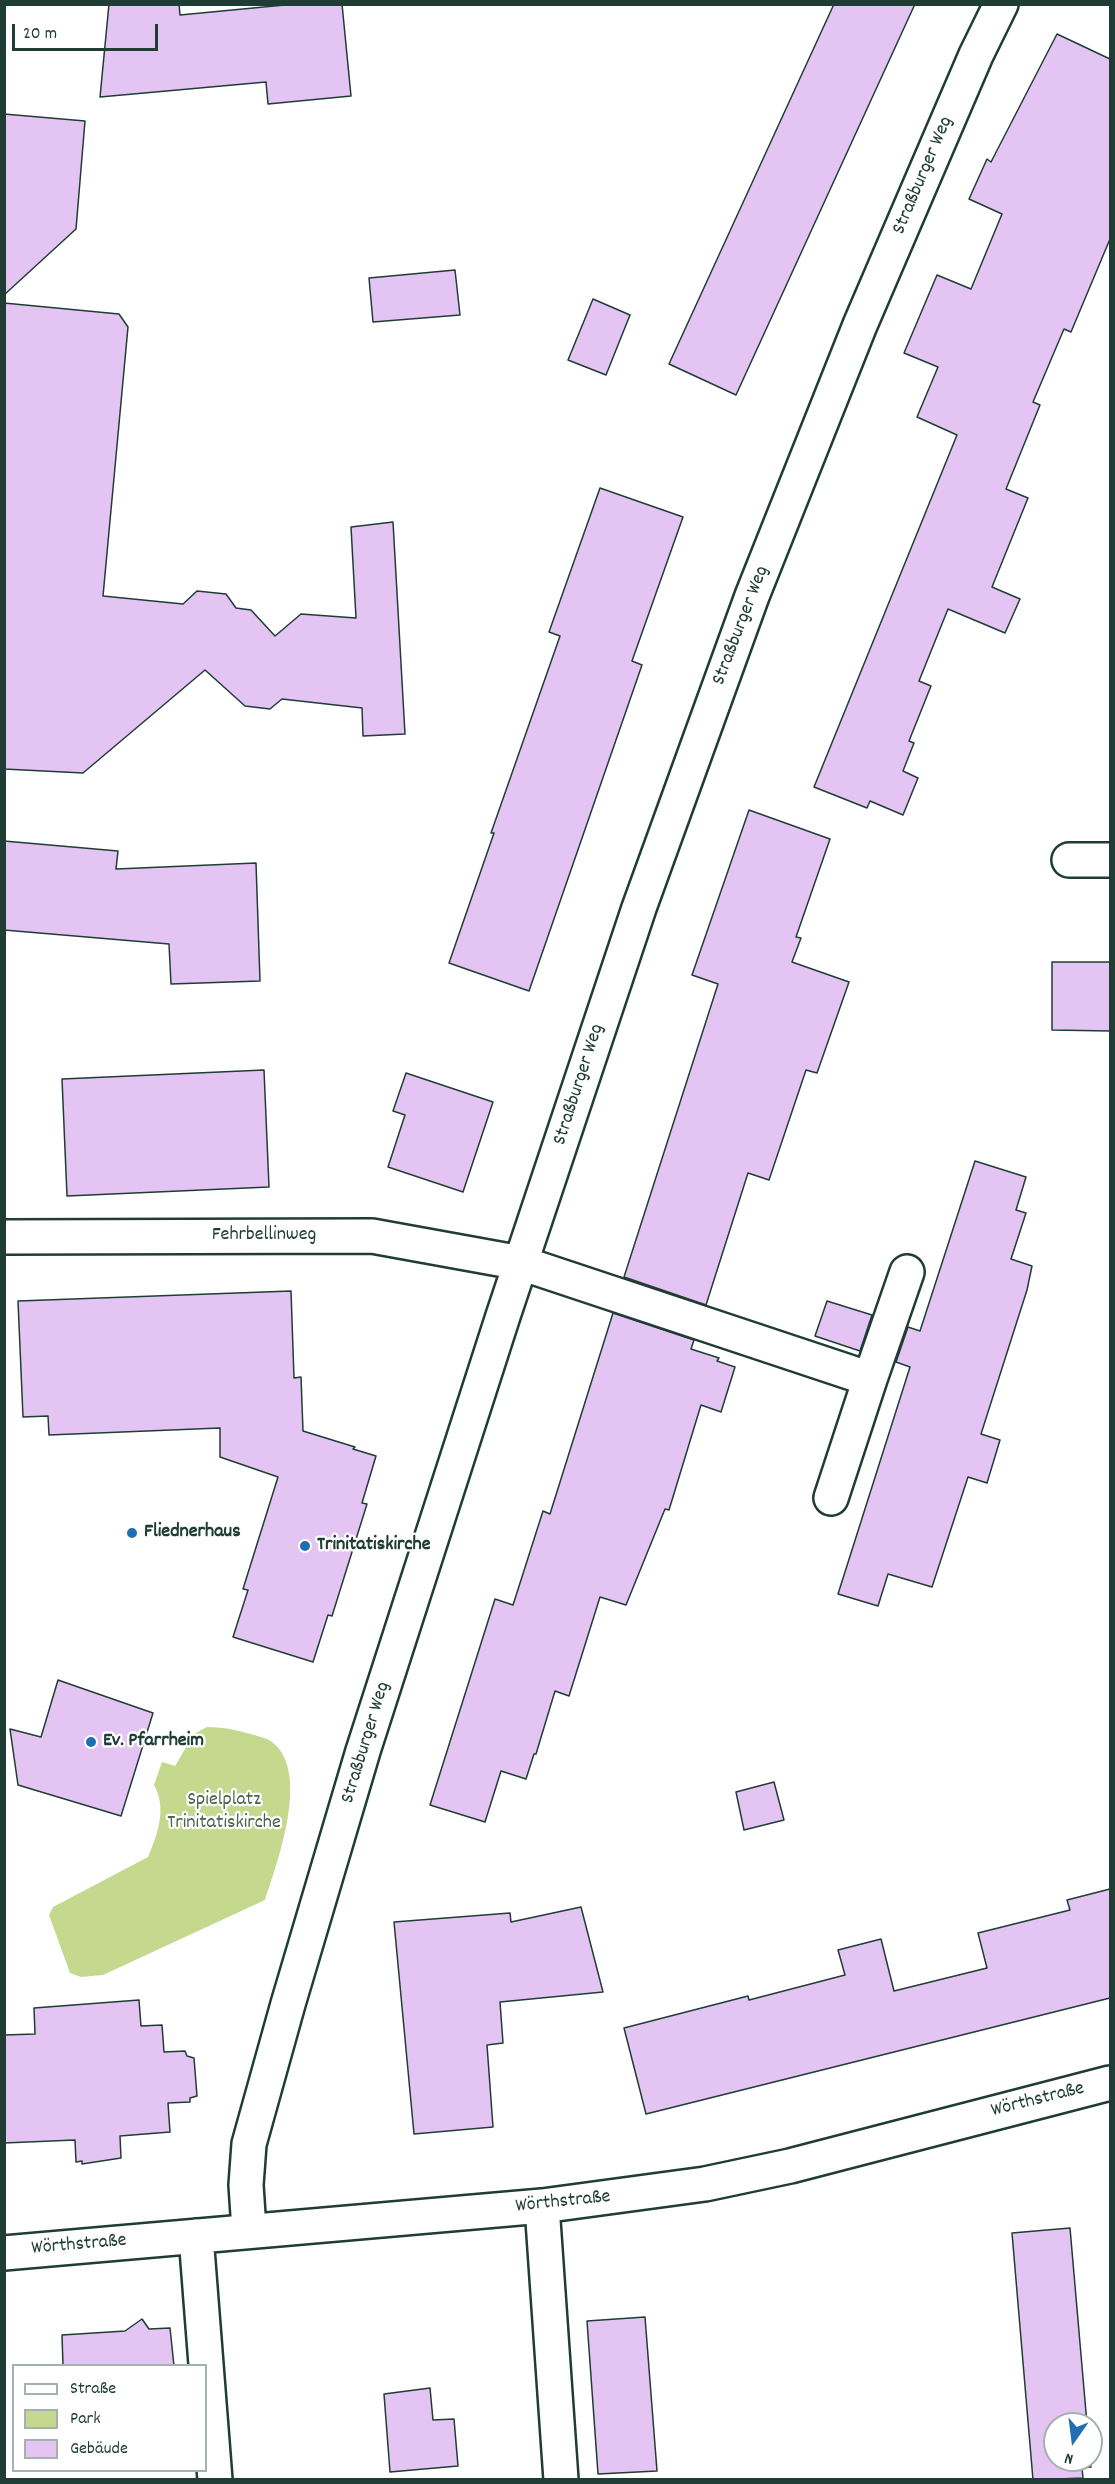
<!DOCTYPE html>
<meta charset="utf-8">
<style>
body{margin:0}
#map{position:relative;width:1115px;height:2484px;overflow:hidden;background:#fff;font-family:Dekko,sans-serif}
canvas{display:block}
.frame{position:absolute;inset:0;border:6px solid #1f3d34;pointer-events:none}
.legend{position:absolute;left:12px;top:2364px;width:195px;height:108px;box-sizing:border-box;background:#fff;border:2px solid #a5b1ae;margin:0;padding:8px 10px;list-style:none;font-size:18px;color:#1f3d34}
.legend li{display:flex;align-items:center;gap:12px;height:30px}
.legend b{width:30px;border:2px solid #a5b1ae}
.north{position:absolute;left:1043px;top:2412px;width:60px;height:60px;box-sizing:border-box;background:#fff;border:2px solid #a5b1ae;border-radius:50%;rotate:194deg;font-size:16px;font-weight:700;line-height:24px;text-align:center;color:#1f3d34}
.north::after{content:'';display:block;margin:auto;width:21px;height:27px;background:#1f6fb2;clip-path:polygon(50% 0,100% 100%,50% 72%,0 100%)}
.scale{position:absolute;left:12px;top:24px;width:146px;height:27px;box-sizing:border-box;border:3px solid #1f3d34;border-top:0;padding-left:8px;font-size:18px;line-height:21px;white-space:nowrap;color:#1f3d34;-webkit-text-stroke:4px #fff;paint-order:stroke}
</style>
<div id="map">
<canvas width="1115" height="2484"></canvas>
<div class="frame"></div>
<ul class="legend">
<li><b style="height:8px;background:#fff"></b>Straße</li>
<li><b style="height:16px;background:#c5d98e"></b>Park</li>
<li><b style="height:16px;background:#e3c4f2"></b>Gebäude</li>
</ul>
<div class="north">N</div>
<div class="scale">20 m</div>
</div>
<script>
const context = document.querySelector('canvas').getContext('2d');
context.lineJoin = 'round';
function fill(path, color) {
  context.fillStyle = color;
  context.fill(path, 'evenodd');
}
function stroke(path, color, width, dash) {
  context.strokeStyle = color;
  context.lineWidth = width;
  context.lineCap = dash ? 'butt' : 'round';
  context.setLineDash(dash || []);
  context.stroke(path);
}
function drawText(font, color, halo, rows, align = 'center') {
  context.font = font + ' Dekko,sans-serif';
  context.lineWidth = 4.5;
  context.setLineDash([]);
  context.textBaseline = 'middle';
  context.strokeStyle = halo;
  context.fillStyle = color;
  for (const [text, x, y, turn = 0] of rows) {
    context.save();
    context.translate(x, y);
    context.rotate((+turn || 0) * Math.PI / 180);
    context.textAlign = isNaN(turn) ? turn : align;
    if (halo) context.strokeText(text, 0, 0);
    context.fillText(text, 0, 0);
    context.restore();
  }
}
const green = new Path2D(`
 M207 1727C221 1727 233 1729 247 1733 254 1735 263 1737 269 1740 313 1767 277 1863 265 1900L103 1975 81 1977 70 1973 49 1915 53 1907 148 1857C158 1833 167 1809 154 1785L162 1762 175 1766 194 1734Z`);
const building = new Path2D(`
 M109 4H179L180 15 295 4H342L351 96 268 104 266 82 100 97Z
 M834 4H915L736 395 669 364Z
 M1057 34 1110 59V239L1071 332 1064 329 1033 402 1040 405 1006 489 1028 498 992 587 1020 599 1005 633 948 609 919 681 931 686 909 741 914 743 903 771 918 778 903 815 870 801 867 808 814 787 957 435 917 417 938 367 904 353 937 275 971 289 1002 214 969 199 987 159 991 162Z
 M4 114 85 121 76 229 4 295Z
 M455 270 460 315 373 322 369 278Z
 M593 299 630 315 606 375 568 360Z
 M4 303 119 314 128 327 103 596 183 604 197 591 226 594 236 608 251 610 275 636 301 614 356 618 351 527 393 522 405 734 363 736 362 708 282 699 270 709 245 706 205 670 83 773 4 769Z
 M600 488 683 517 632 661 642 665 529 991 449 963 494 833H491L560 636 549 632Z
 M749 810 830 839 796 937 801 938 792 962 849 982 817 1073 806 1070 769 1180 748 1173 706 1305 624 1277 718 984 692 975Z
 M4 841 118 851 116 869 256 863 260 981 171 984 169 944 4 930Z
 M1052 962H1110V1031L1052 1030Z
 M264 1070 269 1187 67 1196 62 1079Z
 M406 1073 493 1102 463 1192 388 1167 405 1115 393 1111Z
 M975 1161 1026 1177 1016 1210 1026 1213 1011 1259 1032 1266 1027 1290 981 1434 1000 1440 987 1483 968 1477 932 1587 888 1574 878 1606 838 1594 910 1367 896 1362 908 1327 920 1331Z
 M291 1291 294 1378 301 1377 303 1431 355 1447 353 1449 376 1456 362 1503 367 1504 332 1616 328 1615 313 1662 233 1637 248 1590 243 1589 278 1477 220 1457V1428L49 1435 48 1416 23 1417 18 1301Z
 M827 1301 872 1315 860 1351 815 1336Z
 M613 1313 694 1340 691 1349 719 1358 717 1361 735 1367 721 1412 701 1405 669 1510 665 1509 626 1605 600 1597 569 1696 555 1691 536 1754H534L526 1779 501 1771 485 1822 430 1805 495 1599 513 1605 543 1511 550 1514Z
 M58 1680 153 1713 121 1816 18 1785 10 1729 41 1737Z
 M774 1782 784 1820 744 1830 736 1792Z
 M1110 1889V1998L646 2114 624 2028 748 1996 749 2000 845 1975 838 1950 881 1939 894 1991 987 1968 978 1933 1070 1910 1067 1900Z
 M581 1907 603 1992 500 2002 503 2043 487 2045 493 2127 414 2134 394 1922 510 1913 511 1922Z
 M139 2000 141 2026 162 2025 164 2052 185 2051 187 2056 194 2058 197 2096 190 2098V2102L168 2103 170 2132 120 2136 121 2158 82 2164V2161L76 2162 75 2140 4 2143V2035L35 2034 34 2008Z
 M1070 2228 1087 2424H1055V2460H1090L1091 2467 1082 2468 1083 2478 1033 2480 1012 2233Z
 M645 2317 657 2471 598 2474 587 2321Z
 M142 2319 149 2329 170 2328 174 2366H63L62 2335 125 2331Z
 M430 2388 433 2420 454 2419 458 2466 390 2472 384 2394Z`);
const minor = new Path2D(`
 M1069 860H1110
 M4 1237 372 1236 521 1263 870 1379 831 1498
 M870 1379 907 1272
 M542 2206 561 2480
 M249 2230 246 2185 249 2144 288 2004 363 1751 503 1316 639 908 752 596 860 325 976 55 1001 4
 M196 2236 215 2480
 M4 2253 542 2206 705 2184 790 2166 1110 2083`);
const markers = [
 [132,1533,6,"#1f6fb2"],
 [305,1546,6,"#1f6fb2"],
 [91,1742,6,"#1f6fb2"]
];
const streetNames = [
 ["Straßburger Weg",924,176,-67],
 ["Straßburger Weg",742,626,-69],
 ["Straßburger Weg",580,1085,-72],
 ["Fehrbellinweg",264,1236],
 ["Straßburger Weg",367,1743,-73],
 ["Wörthstraße",1038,2101,-14],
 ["Wörthstraße",563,2203,-6],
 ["Wörthstraße",79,2246,-5]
];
const poiNames = [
 ["Fliednerhaus",144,1533],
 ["Trinitatiskirche",317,1546],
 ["Ev. Pfarrheim",103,1742]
];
const parkNames = [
 ["Spielplatz",224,1801],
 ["Trinitatiskirche",224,1824]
];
fill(green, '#c5d98e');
fill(building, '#e3c4f2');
stroke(building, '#1f3d34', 1.5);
stroke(minor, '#1f3d34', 38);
stroke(minor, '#fff', 33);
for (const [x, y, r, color] of markers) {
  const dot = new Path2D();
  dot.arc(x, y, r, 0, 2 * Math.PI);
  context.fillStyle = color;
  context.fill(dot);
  stroke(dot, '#fff', 2);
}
drawText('20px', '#1f3d34', '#fff', streetNames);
drawText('bold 20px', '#1f3d34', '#fff', poiNames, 'left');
drawText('20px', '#48644a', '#fff', parkNames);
</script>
